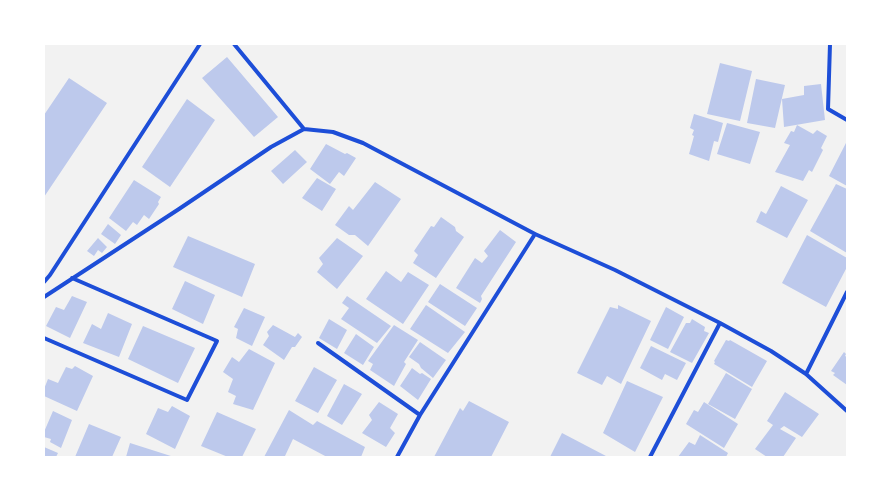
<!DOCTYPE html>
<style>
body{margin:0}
#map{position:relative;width:891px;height:501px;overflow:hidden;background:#f2f2f2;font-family:Cabin,sans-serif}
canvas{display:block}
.frame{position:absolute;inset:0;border:45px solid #fff;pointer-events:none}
</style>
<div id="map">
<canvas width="891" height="501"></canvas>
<div class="frame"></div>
</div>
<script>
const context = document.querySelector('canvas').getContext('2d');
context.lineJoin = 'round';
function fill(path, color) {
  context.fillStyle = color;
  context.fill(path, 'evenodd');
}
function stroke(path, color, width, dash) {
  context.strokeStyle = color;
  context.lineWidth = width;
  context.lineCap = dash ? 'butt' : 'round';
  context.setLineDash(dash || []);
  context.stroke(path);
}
const building = new Path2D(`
 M227 57 278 117 254 137 202 78Z
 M720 63 752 71 740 121 707 114Z
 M69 78 107 103 44 197V115Z
 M756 79 785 85 775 128 747 123Z
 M821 84 825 120 784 127 782 99 804 95V86Z
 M187 99 215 120 170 187 142 167Z
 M694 114 723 123 718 142 714 141 709 161 689 154 694 136 692 135 694 130 690 128Z
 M727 123 760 132 750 164 717 154Z
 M797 125 813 134 817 130 827 136 821 148 823 150 812 172 809 170 803 181 775 172 790 145 784 143 791 131 794 132Z
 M847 141V186L829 176Z
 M326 144 345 154 347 153 356 158 344 176 339 172 330 184 310 169Z
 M295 150 307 162 283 184 271 171Z
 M317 178 336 189 322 211 302 198Z
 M134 180 161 197 158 202 159 204 149 219 144 215 137 225 133 222 126 231 109 218Z
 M375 182 401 199 368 246 355 235H349L335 225 349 206 353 210Z
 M836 184 847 189V253L810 231Z
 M781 186 808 200 787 238 756 222 761 211 766 214Z
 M441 217 455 227 456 231 464 237 436 278 413 263 418 255 414 251 431 226 434 227Z
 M108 224 121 235 115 244 101 234Z
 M500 230 516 242 481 296 482 299 480 303 456 288 475 258 482 263 488 256 484 251Z
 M807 235 847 258V267L826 307 782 283Z
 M188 236 255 264 242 297 173 267Z
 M98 238 107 247 102 253 98 250 94 256 87 251Z
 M337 238 363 256 337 289 317 272 323 264 319 258Z
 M386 271 401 282 408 272 429 285 403 324 366 299Z
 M185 281 215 295 203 324 172 309Z
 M440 284 477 308 465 326 428 302Z
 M72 296 87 302 70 338 46 326 56 307 64 310Z
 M347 296 391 326 377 343 341 319 349 308 342 303Z
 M426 305 465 332 448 353 410 329Z
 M618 305 651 321 621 384 607 376 602 385 577 373 610 307 618 309Z
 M666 307 684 317 668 349 650 340Z
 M244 308 265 317 252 346 236 338 238 329 234 327Z
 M108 313 132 324 119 357 83 343 92 324 101 329Z
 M329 319 347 330 337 349 319 338Z
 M692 319 705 327 704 331 709 333 692 363 670 352 686 323H690Z
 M273 325 295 337 298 333 302 337 295 347H292L284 360 263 345 269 336 267 332Z
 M394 325 418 340 404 362 406 364 394 386 370 370 373 364 368 361Z
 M143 326 195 348 178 383 128 359Z
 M356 334 374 347 363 365 344 353Z
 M726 340 729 341 730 340 767 361 752 387 714 364 715 362 714 361Z
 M420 342 446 360 433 378 421 368 419 364 409 357Z
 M651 346 686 363 677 380 665 374 662 380 640 368Z
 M249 349 275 363 253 410 233 404 236 396 228 392 233 379 223 372 232 357 239 362Z
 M844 352 846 354 845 356 847 357V385L833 375 835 373 831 371Z
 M75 366 93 376 77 411 44 396V389L48 379 58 383 66 367 72 369Z
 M314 367 337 380 318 413 295 401Z
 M412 368 420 374 422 373 431 379 418 400 400 386Z
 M726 373 752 389 735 419 708 404Z
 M627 381 663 397 635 452 603 433Z
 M344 384 362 394 342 425 327 416Z
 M785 392 819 414 802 437 784 426 780 429 796 438 783 457H767L755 449 773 425 767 421Z
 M469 401 509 422 491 457H434L460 408 463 411Z
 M379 402 398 414 390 428 395 433 386 447 362 433 372 420 369 415Z
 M704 402 738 424 724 448 686 424 694 410 698 412Z
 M172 406 190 416 175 449 146 434 158 408 168 412Z
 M289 410 313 425 317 421 365 447 361 457H356L354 456 353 457H327L293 439 285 456 287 457H264Z
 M53 411 72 420 61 448 50 442 51 439 44 437V432Z
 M217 412 256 429 242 457H228L201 446Z
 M89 424 121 437 112 457H75Z
 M562 433 606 456 605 457H550Z
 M700 435 728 453 726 457H678L689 442 695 445Z
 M130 443 174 457H126Z
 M44 447 58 453 56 457H44Z`);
const minor = new Path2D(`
 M234 44 304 129
 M830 44 828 109 847 120
 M44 282 50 275 200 44
 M44 297 179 209 271 147 304 129 333 132 363 143 535 234 615 270 720 323 771 351 806 374 847 411
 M44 338 187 400 217 341 72 278
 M318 343 420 415
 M806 374 847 292
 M397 457 420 415 535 234
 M650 457 720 323`);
fill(building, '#bdc9ec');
stroke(minor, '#1d4ed8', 4);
</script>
